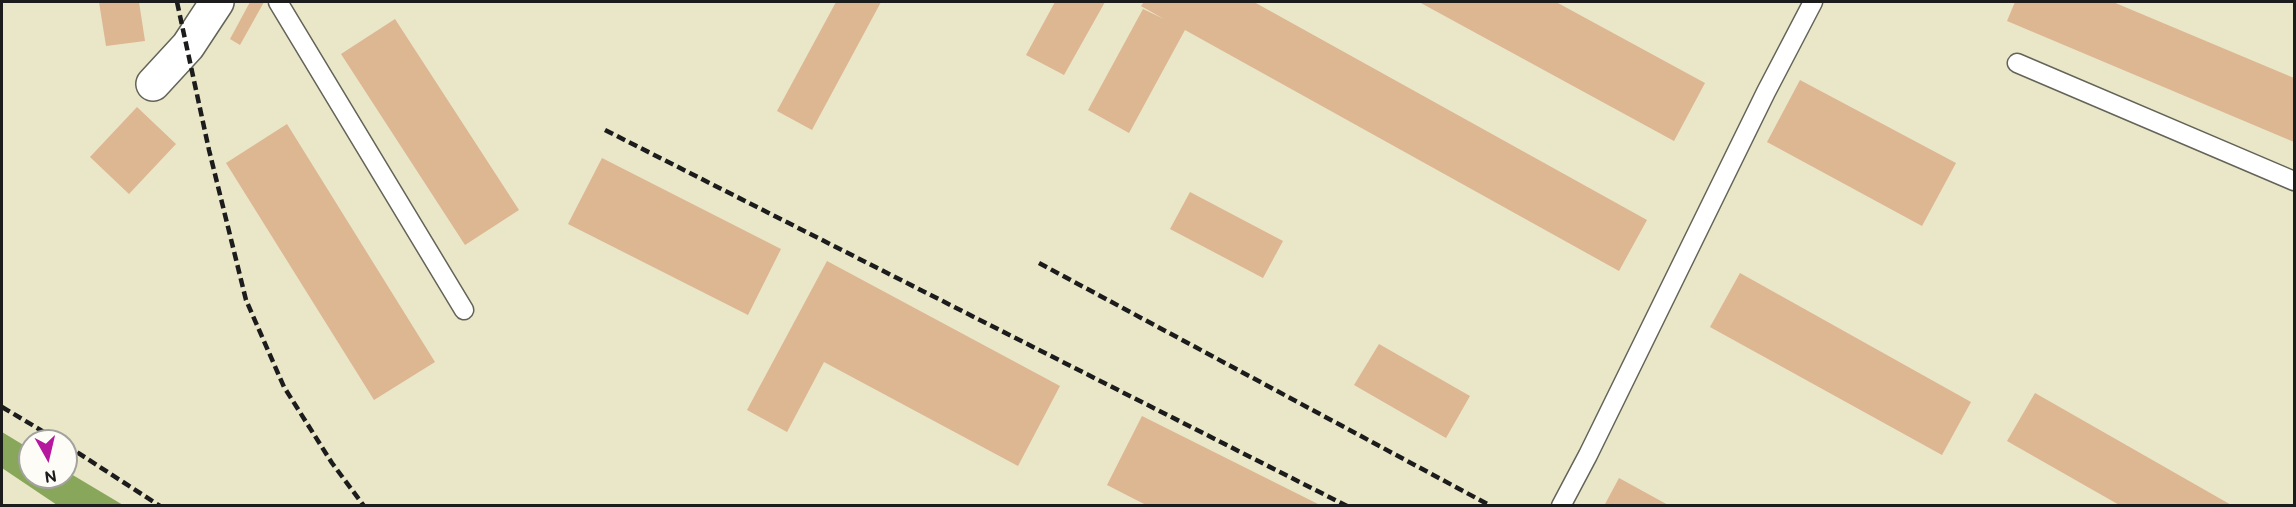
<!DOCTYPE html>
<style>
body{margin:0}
#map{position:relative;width:2296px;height:507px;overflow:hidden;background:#eae6c8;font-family:"Balsamiq Sans",sans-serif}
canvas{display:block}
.frame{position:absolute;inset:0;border:3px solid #1c1c1c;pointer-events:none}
.north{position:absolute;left:18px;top:429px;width:60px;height:60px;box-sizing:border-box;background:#fdfcf7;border:2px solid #a3a29f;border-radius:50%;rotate:172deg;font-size:16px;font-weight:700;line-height:24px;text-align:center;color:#1c1c1c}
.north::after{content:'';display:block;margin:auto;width:21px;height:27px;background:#b5179e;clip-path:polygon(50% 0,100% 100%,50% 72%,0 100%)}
</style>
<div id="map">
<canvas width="2296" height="507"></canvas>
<div class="frame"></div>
<div class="north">N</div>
</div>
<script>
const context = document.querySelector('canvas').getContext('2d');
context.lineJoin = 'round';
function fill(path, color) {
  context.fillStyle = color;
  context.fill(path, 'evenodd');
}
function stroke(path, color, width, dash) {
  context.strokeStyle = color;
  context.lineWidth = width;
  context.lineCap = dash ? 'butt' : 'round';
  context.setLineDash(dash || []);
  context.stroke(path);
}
const forest = new Path2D(`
 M2 432 30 449V477H66V471L123 505H57L2 468Z`);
const building = new Path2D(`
 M99 2H139L145 41 106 46Z
 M250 2H264L240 45 230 39Z
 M836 2H881L812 130 777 111Z
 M1055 2H1105L1064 75 1026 55Z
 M1144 2H1254L1647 220 1619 271 1185 30 1129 133 1088 110 1143 9 1164 19 1141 6Z
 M1419 2H1556L1705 83 1674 141Z
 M2015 2H2113L2294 78V142L2007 21Z
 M395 19 519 210 465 245 341 54Z
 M1800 80 1956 163 1922 226 1767 142Z
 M137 107 176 144 129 194 90 157Z
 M287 124 435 362 374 400 226 163Z
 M602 158 781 249 748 315 568 224Z
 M1190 192 1283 241 1263 278 1170 229Z
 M827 261 1060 386 1018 466 824 362 787 432 747 410Z
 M1740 273 1971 402 1942 455 1710 327Z
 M1379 344 1470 396 1446 438 1354 385Z
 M2035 393 2233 506H2121L2007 441Z
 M1142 416 1322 506H1148L1107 485Z
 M1619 478 1670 506H1604Z`);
const service = new Path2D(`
 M278 2 464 310
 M2017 63 2294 181
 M1561 506 1588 455 1766 92 1813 2`);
const minor = new Path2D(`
 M153 84 188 46 217 2`);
const rail = new Path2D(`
 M177 2 209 150 246 300 284 387 332 463 364 506
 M605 130 1347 506
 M1039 263 1491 506
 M2 407 59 441
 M66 445 160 506`);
fill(forest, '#88a75b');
fill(building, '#ddb692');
stroke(service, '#646358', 21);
stroke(minor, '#646358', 36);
stroke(service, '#fff', 18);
stroke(minor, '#fff', 33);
stroke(rail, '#1c1c1c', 4.5, [9, 4.5]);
</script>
